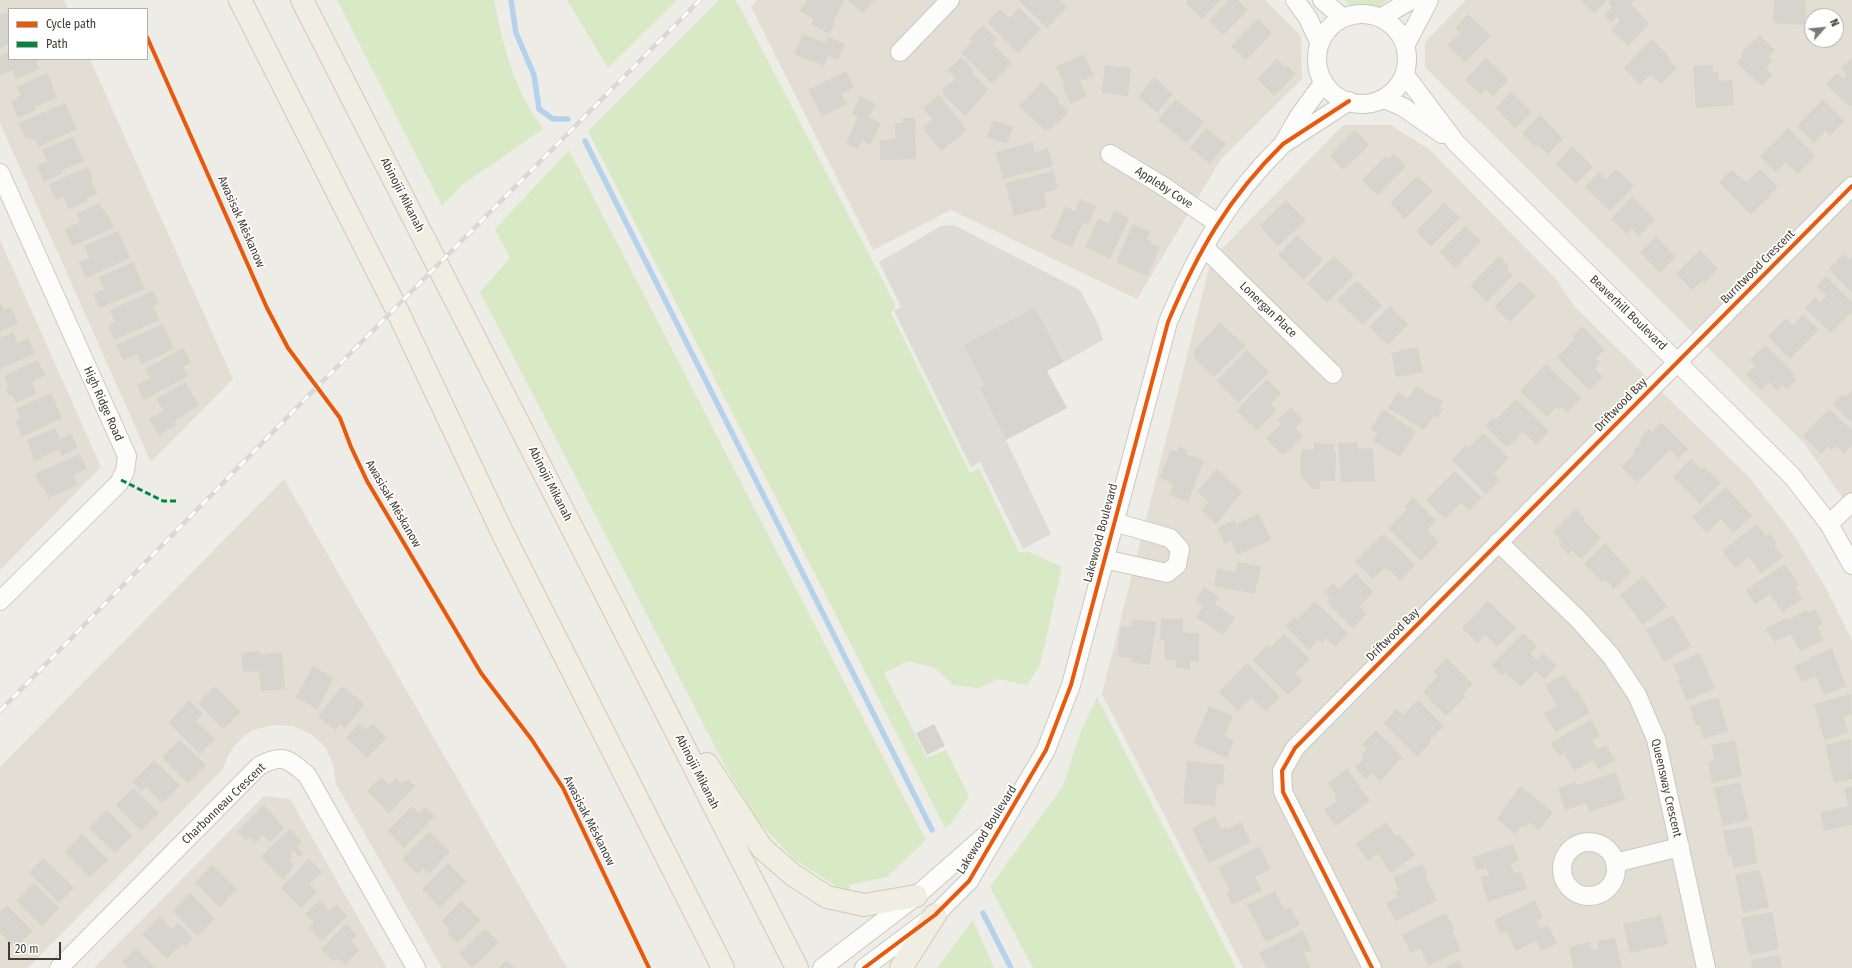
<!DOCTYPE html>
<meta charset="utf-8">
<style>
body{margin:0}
#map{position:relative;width:1852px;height:968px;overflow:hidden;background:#eeece6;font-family:"Fira Sans Condensed",sans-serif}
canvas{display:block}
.legend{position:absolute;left:8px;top:8px;width:140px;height:52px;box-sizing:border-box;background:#fff;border:1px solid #b3b1ad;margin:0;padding:5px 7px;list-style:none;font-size:12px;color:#423d33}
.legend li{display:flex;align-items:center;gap:8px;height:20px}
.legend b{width:20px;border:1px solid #b3b1ad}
.north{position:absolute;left:1804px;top:8px;width:40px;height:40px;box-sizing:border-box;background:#fff;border:1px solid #b3b1ad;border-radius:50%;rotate:63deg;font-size:11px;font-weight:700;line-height:16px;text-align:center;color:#423d33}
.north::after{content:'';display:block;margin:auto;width:14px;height:18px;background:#7e7a72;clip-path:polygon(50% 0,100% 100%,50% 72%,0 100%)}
.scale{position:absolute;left:8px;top:942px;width:53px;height:18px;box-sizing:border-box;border:2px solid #423d33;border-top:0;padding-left:5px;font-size:12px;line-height:14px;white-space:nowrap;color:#423d33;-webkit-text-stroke:3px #fff;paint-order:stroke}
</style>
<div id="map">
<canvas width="1852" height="968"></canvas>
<ul class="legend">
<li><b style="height:5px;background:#e8590c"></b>Cycle path</li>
<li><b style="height:5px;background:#00873e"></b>Path</li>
</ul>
<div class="north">N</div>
<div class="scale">20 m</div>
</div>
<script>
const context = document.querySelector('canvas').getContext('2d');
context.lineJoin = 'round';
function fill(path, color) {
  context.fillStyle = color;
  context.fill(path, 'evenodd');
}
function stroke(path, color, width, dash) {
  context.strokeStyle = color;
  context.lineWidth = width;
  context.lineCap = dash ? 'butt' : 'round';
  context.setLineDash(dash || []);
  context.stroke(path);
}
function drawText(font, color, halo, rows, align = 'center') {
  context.font = font + ' "Fira Sans Condensed",sans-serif';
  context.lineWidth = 3.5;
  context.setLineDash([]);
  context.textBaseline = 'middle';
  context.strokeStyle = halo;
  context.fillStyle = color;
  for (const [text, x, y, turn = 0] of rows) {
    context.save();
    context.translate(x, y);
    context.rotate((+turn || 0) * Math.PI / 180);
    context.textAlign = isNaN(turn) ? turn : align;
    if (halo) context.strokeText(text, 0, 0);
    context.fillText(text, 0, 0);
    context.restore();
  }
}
const residential = new Path2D(`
 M0 0H64L68 9H9V59H90L233 379 151 462 0 123Z
 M758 0H1265L1301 36 1302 79 1221 159 1137 299 951 210 873 250 751 7Z
 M1466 0H1852V511L1804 443 1425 67V42ZM1812 16H1836V40H1812Z
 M1343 125H1391L1430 150 1556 279 1574 306 1750 478 1793 534 1826 588 1852 640V968H1243L1102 694 1211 260Z
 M0 240 101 467 0 570Z
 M284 479 567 968H442L336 784 333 765 326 748 311 734 293 726 273 725 253 730 243 737 234 746 227 758 223 769 28 968H0V767Z
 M264 796 290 799 387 968H94Z`);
const green = new Path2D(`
 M337 0H494C504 49 513 88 543 129L462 185 442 206Z
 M567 0H677L608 68Z
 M719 0H736L896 306 891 313 970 473 979 468 1019 552H1029L1062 567 1040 665 1027 685 998 679 979 688 953 685 935 668 908 661 884 673 927 758 946 750 969 797 952 822 945 828 588 131Z
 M1345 0H1387L1380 7 1351 6Z
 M569 150 926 840 887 877 850 885 848 894 794 859 757 820 725 766 480 292 510 258 495 229Z
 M1097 697 1236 968H1033L990 887 1063 786 1081 731Z
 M973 920 994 968H937Z`);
const parking = new Path2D(`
 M954 225 1080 290 1098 324 1103 340 1064 362 1035 307 963 345 984 385 979 387 1006 440 1051 534 1023 549 980 462 971 467 894 311 901 307 879 262 941 226Z`);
const stream = new Path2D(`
 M511 0 516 33 534 75 539 109 553 119H568
 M585 141 932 830
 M983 913 1011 968`);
const building = new Path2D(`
 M807 0H842L844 1 833 22 835 24 829 34 811 24 814 19 800 11Z
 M848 0H875L862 13Z
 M1018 0H1059L1067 7 1047 28Z
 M1188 0H1221L1202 19 1186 3Z
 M1229 0H1238L1248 10 1223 35 1209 21Z
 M1580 0H1607L1594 13Z
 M1611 0H1635L1631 4 1649 24 1628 46 1611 30 1620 20 1617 17 1611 22 1604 15 1612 7 1608 3Z
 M1774 0H1806L1805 25 1773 23Z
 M1019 8 1041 29 1018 53 987 22 1000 9 1009 18Z
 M9 11V43L0 49V15Z
 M1468 14 1491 36 1465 62 1447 45 1460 33 1455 28Z
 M1258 19 1272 33 1246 60 1231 46Z
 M983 25 997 39 993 44 1012 63 992 83 961 53 972 42 969 39Z
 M803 34 826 43 828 37 845 44 838 60 828 56 824 66 794 54Z
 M1760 35 1775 50 1768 56 1773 61 1766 68 1772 75 1762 86 1736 63 1743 56 1741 53Z
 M1652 39 1670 57 1668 59 1677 68 1661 84 1651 74 1640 85 1624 68Z
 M9 52V59H37L38 61 36 62 39 69 16 79 12 70 0 75V56Z
 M1083 54 1094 75 1080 82 1087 96 1071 104 1062 86 1065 85 1056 67Z
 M961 57 974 71 972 73 988 90 965 116 943 94V88L956 79 948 70Z
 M1852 57V105L1850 107 1826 84 1837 73 1843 78 1847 75 1841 69Z
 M1486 58 1509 80 1493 96 1486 89 1481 95 1465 80Z
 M1277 59 1285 67 1287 65 1296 74 1274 96 1257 79Z
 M1105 65 1131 68 1128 96 1102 93Z
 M1713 65V72H1718L1719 81 1732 80 1734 105 1696 108 1693 66Z
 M846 71 854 87 841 94 847 104 822 116 808 90Z
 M47 73 57 97 35 107 36 110 18 118 11 102 18 99 17 97 21 95 17 87Z
 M1154 77 1173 94 1157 113 1138 97Z
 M1042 82 1059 99 1057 101 1069 112 1057 124 1056 123 1049 130H1044L1019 106Z
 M1511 92 1532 112 1515 128 1495 108Z
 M939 95 967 130 941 151 923 128 932 120 923 108Z
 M860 96 876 104 869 117 881 123 870 145 862 141 858 149 846 143 858 117 852 114Z
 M1175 99 1204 122 1187 143 1158 120Z
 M1823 99 1845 121 1830 136 1825 131 1814 143 1797 126Z
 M65 103 77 129 39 147 35 139 31 141 29 138 26 139 19 123Z
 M1540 115 1563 139 1548 154 1538 145 1535 147 1522 133Z
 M902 118H915L916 159 880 160V140L895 139V123H903Z
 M993 120 1013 127 1007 144 987 137Z
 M1206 128 1226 144 1210 164 1190 148Z
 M1788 128 1815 156 1798 174 1786 162 1776 172 1760 157Z
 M1355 130 1369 145 1343 170 1330 155Z
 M73 137 84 161 62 170 63 173 44 182 37 166 47 161 42 150Z
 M1033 142 1035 152 1048 148 1053 166 1003 179 996 152Z
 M1572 147 1593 167 1576 184 1556 164Z
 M1394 154 1406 166 1378 195 1362 180 1386 156 1389 159Z
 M88 167 93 180 91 181 97 194 87 198 88 201 69 209 63 197 56 200 49 184Z
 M1616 169 1634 186 1610 211 1585 187 1599 172 1606 179Z
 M1760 169 1778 187 1751 215 1719 182 1731 170 1747 182Z
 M1053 171 1058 189 1044 193 1047 207 1014 216 1005 183Z
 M1417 176 1433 191 1405 219 1390 203Z
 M1632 197 1655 219 1639 236 1632 229 1627 234 1611 219Z
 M1080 199 1096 206 1088 225 1083 222 1072 247 1051 238 1065 207 1075 211Z
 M1286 200 1306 220 1278 246 1260 226Z
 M1444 203 1460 218 1431 247 1416 231Z
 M99 204 102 210 104 209 107 216 108 215 114 228 72 246 65 229 80 222 77 213Z
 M1114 211 1129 218 1110 259 1085 247 1098 219 1109 224Z
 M1133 224 1150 232 1147 239 1151 241 1150 243 1160 247 1147 276 1116 262Z
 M1465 226 1481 241 1455 268 1439 252Z
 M118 231 130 258 86 278 79 262 90 258 84 246Z
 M1297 235 1323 260 1304 280 1278 255Z
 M1656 236 1676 257 1660 273 1640 253Z
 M1700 250 1718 269 1704 283 1702 281 1692 290 1676 274Z
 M1843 254 1849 259 1852 256V293L1829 269Z
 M1334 256 1354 275 1327 303 1307 283Z
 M1499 256 1509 267 1507 269 1513 275 1487 302 1470 285Z
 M133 262 145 289 100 308 93 294 104 289 99 277Z
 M1826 276 1852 302V312L1831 333 1805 308 1815 297 1820 302 1826 296 1816 287Z
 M1357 280 1382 305 1363 325 1337 300Z
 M1520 281 1536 296 1510 322 1494 307Z
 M153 291 159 304 153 306 159 320 114 340 108 325 115 322 110 310Z
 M0 302 4 310 11 307 18 323 0 332Z
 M1390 306 1408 325 1388 345 1369 327Z
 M1035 307 1064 362 1047 371 1067 408 1006 440 979 387 984 385 963 345Z
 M1803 315 1819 330 1790 359 1768 336 1786 318 1793 325Z
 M1220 323 1246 346 1214 377 1194 358V350Z
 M163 324 174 349 141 364 137 354 123 360 116 345Z
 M1582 326 1605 350 1596 358 1600 362 1594 368 1603 377 1589 390 1557 357 1575 339 1572 336Z
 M13 332 18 343 28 338 35 353 0 369V338Z
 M1765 345 1795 374 1792 376 1796 380 1787 389 1783 385 1777 391 1769 382 1761 390 1746 375 1755 366 1750 360Z
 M1418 347 1423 372 1396 377 1391 353Z
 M183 348 191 363 183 367 188 376 144 400 137 385 150 378 145 369Z
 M1247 350 1269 372 1239 403 1216 381Z
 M38 360 45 375 34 380 32 384 37 393 16 403 13 396 8 394 6 390 8 385 4 376Z
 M1546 364 1581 398 1567 412 1561 407 1559 410 1556 407 1547 417 1520 391Z
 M1267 379 1281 393 1271 404 1277 410 1257 430 1237 411 1241 408 1240 406Z
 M185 382 199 405 174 421 177 424 159 435 149 419 164 411 156 399Z
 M1416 386 1443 402 1439 408 1442 410 1437 418 1434 416 1424 430 1388 408 1398 392 1408 399Z
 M1852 390V423L1833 404 1843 394 1845 397Z
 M51 393 62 418 22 437 15 420 20 418 16 409Z
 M1516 399 1549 431 1536 445 1523 432 1507 448 1485 426 1493 417 1496 419Z
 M1291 407 1303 420 1295 428 1303 436 1283 456 1266 439 1281 424 1277 420Z
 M1383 409 1416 432 1400 457 1373 441 1377 433 1371 429Z
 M1829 409 1852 430V445L1844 453 1836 446 1831 450 1828 446 1821 454 1803 436Z
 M1661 422 1688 449 1678 458 1670 450 1637 482 1621 467 1635 453 1633 451 1641 443 1639 440 1649 429 1652 432Z
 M55 428 60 439 71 434 78 448 62 456 59 449 34 461 27 440Z
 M1483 433 1509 458 1494 473 1500 480 1486 494 1452 460 1466 445 1468 448Z
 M1357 442 1358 449 1373 448 1375 481 1341 482 1338 443Z
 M1314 443 1334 444V451L1336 452 1335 481H1320V489H1313L1301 476V449H1314Z
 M1179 447 1187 450 1186 454 1204 460 1188 502 1169 495 1173 485 1170 484V482L1160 478 1171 449 1177 451Z
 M80 454 87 469 73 475 78 485 48 498 42 485 40 486 35 474Z
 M1691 459 1701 470 1704 467 1721 483 1700 504 1673 477Z
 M1217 469 1242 492 1216 524 1201 510 1209 502 1197 491Z
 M1455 471 1482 498 1469 510 1461 503 1445 519 1426 500Z
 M1726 487 1752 516 1733 533 1721 519 1707 533 1692 517Z
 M1413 497 1436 521 1427 530 1439 542 1421 561 1388 528 1407 509 1404 507Z
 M1576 509 1585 518 1583 520 1601 538 1581 560 1572 550 1568 554 1559 544 1562 541 1553 532Z
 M1259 514 1271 540 1237 555 1231 541 1225 544 1217 528 1234 520 1236 524Z
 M1757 524 1766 536 1769 533 1777 543 1774 545 1783 557 1761 573 1749 557 1735 568 1722 551Z
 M1383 534 1415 565 1400 581 1388 569H1383L1373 579 1355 562Z
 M1605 543 1631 572 1614 589 1605 579 1602 582 1584 564Z
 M1238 562 1261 567 1255 594 1214 586 1217 568 1236 572Z
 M1785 564 1799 585 1795 588 1802 599 1782 612 1770 594 1755 604 1746 590Z
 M1355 573 1374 592 1359 606 1367 614 1353 628 1327 602 1330 598 1324 592 1333 583 1339 589Z
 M1643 576 1667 606 1643 625 1620 595Z
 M1204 587 1219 597 1215 604 1235 618 1223 635 1196 617 1203 606 1195 601Z
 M1315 601 1348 634 1335 647 1326 638 1322 643 1318 640 1309 650 1285 626 1294 617 1297 620Z
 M1488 601 1516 628 1497 647 1486 635 1477 643 1462 628Z
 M1815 609 1823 624 1817 627 1824 640 1800 651 1791 634 1774 642 1766 628 1786 618 1787 620 1807 610 1808 613Z
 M1673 615 1691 646 1664 662 1646 630Z
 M1133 619 1156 622 1150 665 1131 662 1132 658 1117 656 1121 626 1132 627Z
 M1161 619H1183V631L1186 633H1199V661H1190V669L1176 668V660H1165V640H1160Z
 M1523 633 1537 646 1530 653 1537 660 1543 653 1557 666 1544 679 1536 671 1521 687 1505 672 1502 676 1491 665Z
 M1284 634 1310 659 1295 673 1303 680 1288 695 1253 660 1267 645 1270 648Z
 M1832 648 1846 686 1824 695 1816 676 1801 682 1794 666 1810 660 1809 658Z
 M259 651 260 655 282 652 285 689 261 691 259 671 243 672 241 653Z
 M1699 653 1715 688 1687 701 1678 680 1680 679 1673 665Z
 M1447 658 1473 684 1463 694 1465 697 1446 716 1423 692 1438 676 1433 672Z
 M1247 663 1280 697 1266 711 1251 697 1238 711 1219 692Z
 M313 666 334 678 317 709 296 697Z
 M1564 674 1574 690 1577 689 1590 713 1555 732 1544 713 1557 706 1545 685Z
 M215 686 241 712 223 729 198 703Z
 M342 686 365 704 345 728 340 724 335 730 318 717Z
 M1851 694 1852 714 1844 717 1848 733 1824 740 1814 704Z
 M1718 697 1728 731 1704 739 1699 725 1696 726 1690 706Z
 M189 700 203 714 196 721 215 739 200 754 169 723Z
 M1418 700 1444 726 1429 741 1431 743 1417 757 1383 723 1397 709 1403 715Z
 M1209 706 1233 716 1225 736 1234 741 1227 758 1193 743Z
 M1591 719 1600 736 1592 740 1598 749 1606 745 1615 760 1599 770 1593 760 1574 771 1564 753 1559 756 1551 743Z
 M359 724 366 730 373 724 387 738 367 758 346 737Z
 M934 724 945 746 927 755 916 733Z
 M1376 730 1402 757 1380 781 1372 773 1366 779 1355 768 1364 758 1361 755 1367 749 1362 744Z
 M1851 739 1852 779 1834 783 1825 745Z
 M180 740 206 765 188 783 162 757Z
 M1735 740 1742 776 1712 783 1708 762 1714 760 1711 745Z
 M154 760 180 786 162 803 146 787 141 791 132 782Z
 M1187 761 1225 765 1223 785 1217 784 1215 806 1183 803Z
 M1347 769 1370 801 1336 826 1324 810 1337 801 1334 798 1337 796 1328 783Z
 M1616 772 1625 800 1589 812 1586 803 1565 810 1558 788 1576 782 1577 785Z
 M381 777 389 785 396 778 402 784 408 779 415 786 389 813 367 791Z
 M1740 782 1749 820 1723 826 1714 788Z
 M1520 786 1553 812 1539 830 1530 822 1525 828 1522 826 1515 834 1497 819Z
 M1852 787V825L1824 831 1820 812 1848 806 1844 788Z
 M133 788 159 813 141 831 116 805Z
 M264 805 284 828 270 842 263 835 255 843 250 837 246 840 237 832Z
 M412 806 419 813 425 807 435 816 404 848 387 831Z
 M107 810 132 836 115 853 89 828Z
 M1215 816 1221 829 1226 826 1227 829 1241 822 1251 842 1209 863 1192 828Z
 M1386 822 1396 836 1399 834 1415 855 1391 873 1378 854 1368 861 1356 844Z
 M1752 826 1757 863 1734 868 1731 855 1728 856 1723 831Z
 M290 829 302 842 297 847 303 853 299 857 294 851 290 854 293 857 289 861 294 866 283 880 261 857Z
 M429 832 450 852 429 874 423 868 417 874 402 859Z
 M82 834 108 860 90 877 65 852Z
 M1513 844 1519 861 1511 864 1514 873 1521 871 1527 889 1488 902 1480 877 1489 875 1486 868 1477 871 1472 857Z
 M1259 846 1271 869 1255 877 1262 890 1232 905 1226 893 1230 891 1218 868Z
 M43 858 74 888 59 903 29 873Z
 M309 859 322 872 309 884 317 892 301 908 281 888Z
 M448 863 466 882 440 908 422 889Z
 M1422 864 1428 875 1425 876 1437 900 1395 921 1386 903 1398 897 1395 892 1399 890 1393 878Z
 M212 865 237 889 220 907 195 883Z
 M1760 870 1769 907 1743 913 1735 875Z
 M34 883 59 908 42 926 16 901Z
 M1275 891 1285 910 1290 907 1300 925 1266 942 1247 905Z
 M190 893 215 919 197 936 173 911Z
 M319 900 330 911 336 904 347 916 322 941 309 928 314 923 305 914Z
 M1535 900 1543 917 1536 921 1540 929 1548 925 1557 943 1541 951 1536 941 1516 951 1506 931 1501 934 1494 920Z
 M461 901 481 920 458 943 447 933 450 929 441 921Z
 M7 905 33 931 15 948 0 933V912Z
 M1772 912 1779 949 1749 955 1741 918Z
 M1446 913 1455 930 1452 931 1461 950 1429 966 1420 948 1411 953 1402 935Z
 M1661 915 1668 944 1630 953 1623 924Z
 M160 917 172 929 178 923 193 938 185 947 182 944 167 959 142 934Z
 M346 924 357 935 351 941 359 951 345 965 338 958 334 962 321 949Z
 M485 928 499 942 473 968 459 954Z
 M1303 931 1312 950 1304 954 1311 968H1267L1259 953Z
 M1615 937 1622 968H1573L1569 947 1590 942 1591 950 1599 949 1597 941Z
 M136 948 156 968H129L122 962Z
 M1779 955 1782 968H1752L1751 961Z
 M506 960 515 968H498Z
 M1459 960 1463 968H1444Z`);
const minor = new Path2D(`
 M1295 0 1308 18 1320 44
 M1322 0 1343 18
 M1317 59a45 45 0 1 1 90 0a45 45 0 1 1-90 0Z
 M1382 17 1411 0
 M1406 44 1429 0
 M900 52 950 0
 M1405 75 1456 143 1792 476 1829 524 1852 565
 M1384 99 1403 107 1442 134
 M1283 144 1299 116 1324 82
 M1110 154 1163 186 1217 223
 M0 173 127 456 125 471 119 483 0 601
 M1204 247 1333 374
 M1829 524 1852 502
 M1498 542 1579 620 1611 656 1637 695 1656 739 1706 968
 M1104 559 1167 573 1177 565 1180 549 1170 538 1114 522
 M1562 869a27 27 0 1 1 54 0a27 27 0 1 1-54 0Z
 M1615 863 1680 847
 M59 968 259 766C283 753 288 759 307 775L416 968
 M822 968 916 896 995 827
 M864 968 935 915 969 881 1046 750 1071 685 1168 322C1198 251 1228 198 1283 144L1349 101
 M1372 968 1283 792 1282 771 1295 748 1852 186`);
const major = new Path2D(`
 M240 0 396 308 504 536 723 968
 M302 0 797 968
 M707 764 762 848 793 875 827 897 864 905 916 896
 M901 968 935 915`);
const rail = new Path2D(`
 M0 711 317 387 700 0`);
const quiet = new Path2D(`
 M121 480 163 501H176`);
const cycleway = new Path2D(`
 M147 37 267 308 288 348 340 418 351 447 367 481 481 673 532 740 563 788 649 968
 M864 968 935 915 969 881 1046 750 1071 685 1168 322C1198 251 1228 198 1283 144L1349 101
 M1372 968 1283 792 1282 771 1295 748 1852 186`);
const streetNames = [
 ["Appleby Cove",1164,188,33],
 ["Abinojii Mikanah",402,195,63],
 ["Awasisak Mēskanow",241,222,66],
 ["Burntwood Crescent",1758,267,-45],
 ["Lonergan Place",1268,310,44],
 ["Beaverhill Boulevard",1628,313,44],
 ["High Ridge Road",103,404,66],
 ["Driftwood Bay",1621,405,-46],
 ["Abinojii Mikanah",550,484,63],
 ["Awasisak Mēskanow",393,504,60],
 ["Lakewood Boulevard",1101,533,-75],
 ["Driftwood Bay",1393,635,-45],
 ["Abinojii Mikanah",697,772,63],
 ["Queensway Crescent",1666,788,77],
 ["Charbonneau Crescent",224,804,-44],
 ["Awasisak Mēskanow",589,821,63],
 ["Lakewood Boulevard",987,830,-58]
];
fill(residential, '#e2ded3');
fill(green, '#d8e9c5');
fill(parking, '#dddbd6');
stroke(stream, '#b5d2ec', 5.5);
fill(building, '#d7d4ce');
stroke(minor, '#cac8c2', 20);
stroke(major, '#d0c9b3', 24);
stroke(minor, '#fcfcfb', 18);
stroke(major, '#f0ede2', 22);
stroke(rail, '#d8d8d7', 4.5);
stroke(rail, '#fff', 3, [9]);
stroke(quiet, '#00873e', 3, [6, 3]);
stroke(cycleway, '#e8590c', 4);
drawText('12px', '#423d33', '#fff', streetNames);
</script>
